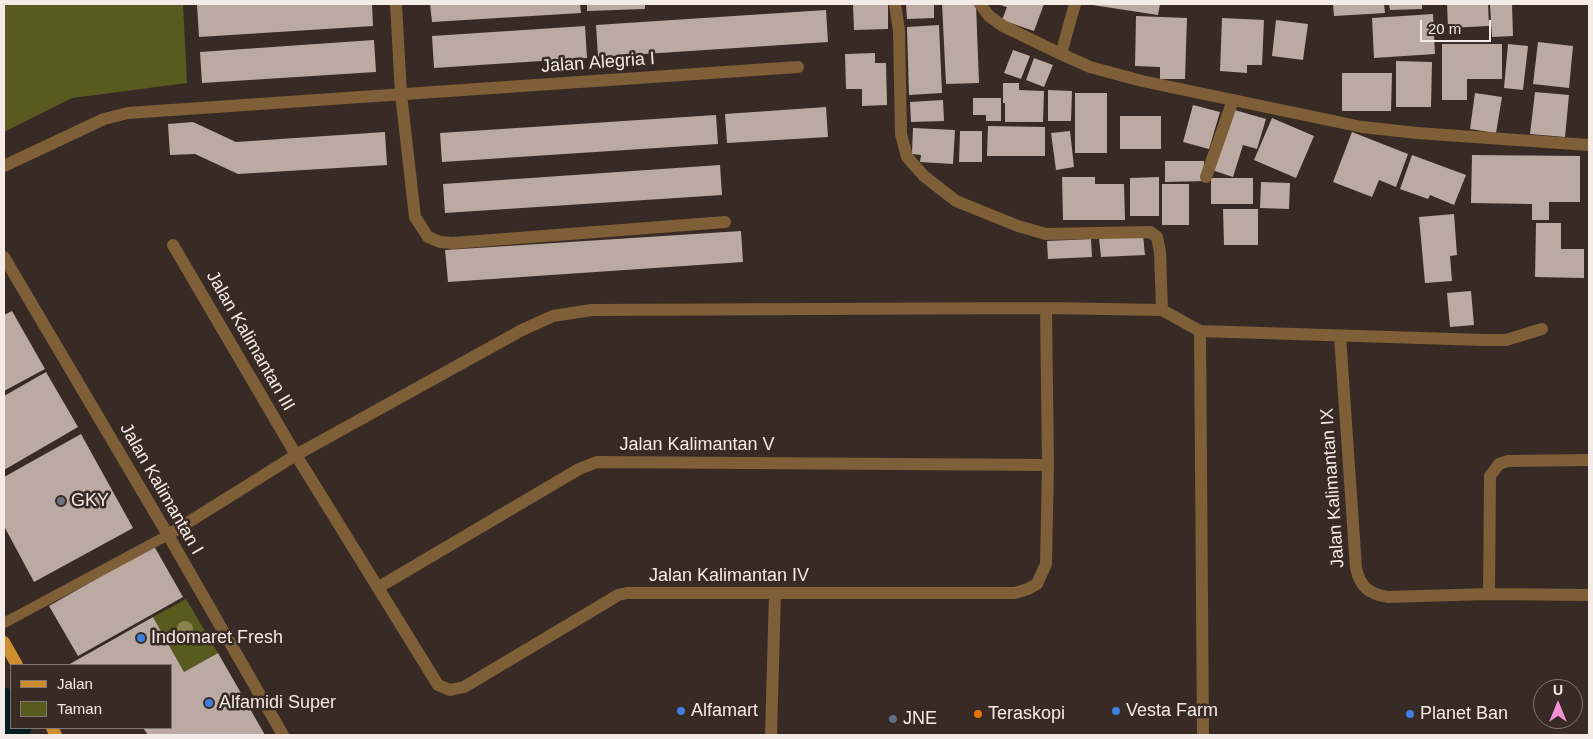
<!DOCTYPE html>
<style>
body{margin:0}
#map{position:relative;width:1593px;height:739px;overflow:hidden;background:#382a24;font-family:Helvetica,sans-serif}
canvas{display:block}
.frame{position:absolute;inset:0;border:5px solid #f4ebe7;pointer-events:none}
.legend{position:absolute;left:10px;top:664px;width:162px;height:65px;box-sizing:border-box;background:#382a24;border:1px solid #837772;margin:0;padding:6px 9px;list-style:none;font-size:15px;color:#f4ebe7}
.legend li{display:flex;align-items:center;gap:10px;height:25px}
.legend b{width:25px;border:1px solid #837772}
.north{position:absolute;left:1533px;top:679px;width:50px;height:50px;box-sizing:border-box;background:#382a24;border:1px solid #837772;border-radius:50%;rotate:0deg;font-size:14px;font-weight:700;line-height:20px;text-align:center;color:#f4ebe7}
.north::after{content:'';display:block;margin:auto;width:18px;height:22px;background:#f491d4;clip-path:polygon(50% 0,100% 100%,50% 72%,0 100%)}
.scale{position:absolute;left:1420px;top:20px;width:71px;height:22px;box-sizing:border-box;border:2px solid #f4ebe7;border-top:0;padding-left:6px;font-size:15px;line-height:18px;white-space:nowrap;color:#f4ebe7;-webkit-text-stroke:4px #382a24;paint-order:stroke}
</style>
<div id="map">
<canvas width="1593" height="739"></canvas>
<div class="frame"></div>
<ul class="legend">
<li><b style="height:6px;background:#ce8e2f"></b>Jalan</li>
<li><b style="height:14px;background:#585b1d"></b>Taman</li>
</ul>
<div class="north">U</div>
<div class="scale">20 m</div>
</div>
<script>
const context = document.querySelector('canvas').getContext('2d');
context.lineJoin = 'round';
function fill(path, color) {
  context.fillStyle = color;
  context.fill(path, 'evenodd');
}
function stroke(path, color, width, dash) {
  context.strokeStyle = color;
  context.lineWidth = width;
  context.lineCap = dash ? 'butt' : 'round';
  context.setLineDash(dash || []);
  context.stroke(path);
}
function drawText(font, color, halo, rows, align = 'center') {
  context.font = font + ' Helvetica,sans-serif';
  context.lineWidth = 5;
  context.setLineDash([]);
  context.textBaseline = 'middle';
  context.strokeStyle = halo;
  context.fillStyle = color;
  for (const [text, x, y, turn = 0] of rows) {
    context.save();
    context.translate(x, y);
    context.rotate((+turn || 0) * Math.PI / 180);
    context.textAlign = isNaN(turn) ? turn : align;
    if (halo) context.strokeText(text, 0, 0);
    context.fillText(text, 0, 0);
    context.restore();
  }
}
const green = new Path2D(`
 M4 4H183L187 83 72 98 4 132Z
 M186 599 218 653 184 672 153 617Z`);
const river = new Path2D(`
 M4 709 11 723`);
const building = new Path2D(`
 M214 4H372L373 26 199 37 197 5Z
 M430 4H580L581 13 432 22Z
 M587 4H645V9L587 11Z
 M853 4H888V29L854 30Z
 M906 4H934V18L907 19Z
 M942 4H976L979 83 946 84Z
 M997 4H1044L1034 31 1002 20 1007 7Z
 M1086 4H1160L1158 15Z
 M1333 4H1384L1385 13 1334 16Z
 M1389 4H1422V9L1390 10Z
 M1447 4H1488L1489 26 1448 28Z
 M1512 4 1513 36 1492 37 1490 5Z
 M826 10 828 42 598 57 596 25Z
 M1433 14 1435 54 1374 58 1372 18Z
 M1136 16 1187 18 1185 79H1160V67L1135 66Z
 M1222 18 1264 20 1262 65H1247V73L1220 71Z
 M1276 20 1308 24 1303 60 1272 56Z
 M939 25 942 93 909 95 907 27Z
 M585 26 587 58 434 68 432 36Z
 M374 40 376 72 202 83 200 52Z
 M1538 42 1573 46 1569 88 1533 84Z
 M1442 44H1502V79H1467V100H1442Z
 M1508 44 1528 46 1523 90 1504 88Z
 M1013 50 1030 56 1021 79 1004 73Z
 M875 53V63H886L887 105 862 106V89H846L845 54Z
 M1034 58 1053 65 1044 87 1026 80Z
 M1396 61 1432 62 1431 107H1396Z
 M1342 73H1392L1391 111H1342Z
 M1003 83H1019V90L1044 91 1043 122H1005V103H1003Z
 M1048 90 1072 91 1071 121H1048Z
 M1535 92 1569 95 1565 137 1530 134Z
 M1075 93H1107V153H1075Z
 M1475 93 1502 97 1496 133 1470 129Z
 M973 98H1001V121H986V115H973Z
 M943 100 944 121 911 122 910 102Z
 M1193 105 1220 112 1209 149 1183 142Z
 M826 107 828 137 727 143 725 114Z
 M1231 109 1266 119 1257 149 1243 145 1233 177 1212 170Z
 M716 115 718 144 442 162 440 133Z
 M1120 116H1161V149H1120Z
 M1272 118 1314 136 1296 178 1254 160Z
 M193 122 236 142 385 132 387 165 238 174 195 154 170 155 168 124Z
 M988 126 1045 127V156H987Z
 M913 128 955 130 953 164 920 162 921 155 912 154Z
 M960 131H982V162H959Z
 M1070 131 1074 167 1056 170 1051 133Z
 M1352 132 1408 154 1396 187 1379 180 1372 197 1333 182Z
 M1412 155 1466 175 1454 205 1430 195 1428 199 1400 189Z
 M1472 155 1580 156V202H1549V220H1532V204L1471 203Z
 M1165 161H1204V181L1165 182Z
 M720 165 722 195 445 213 443 184Z
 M1062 177H1095V184H1124L1125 220H1063Z
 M1159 177V216H1130V178Z
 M1211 178H1253V204H1211Z
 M1261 182 1290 183 1289 209 1260 208Z
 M1162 184H1189V225H1162Z
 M1223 209H1258V245H1224Z
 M1454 214 1457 255 1450 256 1452 281 1425 283 1419 217Z
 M1536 223H1561V249H1584V278L1535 277Z
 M741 231 743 262 448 282 445 250Z
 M1143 235 1145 255 1101 257 1099 238Z
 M1091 239 1092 257 1048 259 1047 241Z
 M1471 291 1474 325 1450 327 1447 293Z
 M12 311 45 369 4 391V315Z
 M46 372 78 427 4 470V396Z
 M81 434 133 528 34 582 4 526V477Z
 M154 546 183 597 78 656 49 606Z
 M153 617 184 672 218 653 265 735H148L143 728H171V665H68Z`);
const lane = new Path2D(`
 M4 623 168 535`);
const street = new Path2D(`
 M396 4 401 94 415 217 428 237 440 242 453 243 725 222
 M895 4 899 31 901 134 907 157 924 176 956 201 1018 226 1046 234 1150 232 1157 237 1160 252 1162 310
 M980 4 989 16 1003 26 1061 54 1090 67 1142 81 1362 127 1417 133 1589 145
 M1061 54 1075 4
 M4 166 104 119 128 113 798 67
 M1206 177 1233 100
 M173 245 296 455 438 685 450 690 464 687 610 600 618 595 627 593H1015L1028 589 1037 584 1046 564 1048 465 1046 308
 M4 257 168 535 283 735
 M1200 331 1484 340H1506L1542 329
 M1340 336 1356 568C1360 587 1369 594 1388 597L1489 594 1589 595
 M168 535 296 455 522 330 553 316 592 310 1046 308 1162 310 1200 331 1203 735
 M379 587 579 469 597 462 1048 465
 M1489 594 1490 476 1499 464 1508 461 1589 460
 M771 735 775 593`);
const primary = new Path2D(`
 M4 642 17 665
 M52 728 56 735`);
const trees = [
 [185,629]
];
const markers = [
 [61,501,5,"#6b7280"],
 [141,638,5,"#3f7fe0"],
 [209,703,5,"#3f7fe0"],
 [681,711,5,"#3f7fe0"],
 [1116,711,5,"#3f7fe0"],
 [978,714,5,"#e8710a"],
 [1410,714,5,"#3f7fe0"],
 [893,719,5,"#5c6f8a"]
];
const streetNames = [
 ["Jalan Alegria I",598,63,-4],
 ["Jalan Kalimantan III",250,341,60],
 ["Jalan Kalimantan V",697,445],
 ["Jalan Kalimantan IX",1333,488,-94],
 ["Jalan Kalimantan I",161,489,60],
 ["Jalan Kalimantan IV",729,576]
];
const poiNames = [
 ["GKY",71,501],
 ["Indomaret Fresh",151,638],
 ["Alfamidi Super",219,703],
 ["Alfamart",691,711],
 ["Vesta Farm",1126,711],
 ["Teraskopi",988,714],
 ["Planet Ban",1420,714],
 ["JNE",903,719]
];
fill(green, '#585b1d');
stroke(river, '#001d21', 42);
fill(building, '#bbaaa2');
stroke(lane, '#7e5f37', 10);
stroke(street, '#7e5f37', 12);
stroke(primary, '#ce8e2f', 12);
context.fillStyle = '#86844a';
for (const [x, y] of trees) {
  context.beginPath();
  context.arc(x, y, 8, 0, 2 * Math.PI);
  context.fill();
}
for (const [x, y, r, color] of markers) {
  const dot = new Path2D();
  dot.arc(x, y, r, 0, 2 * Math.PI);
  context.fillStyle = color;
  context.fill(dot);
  stroke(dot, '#382a24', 2);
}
drawText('18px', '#f4ebe7', '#382a24', streetNames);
drawText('18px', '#f4ebe7', '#382a24', poiNames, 'left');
</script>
